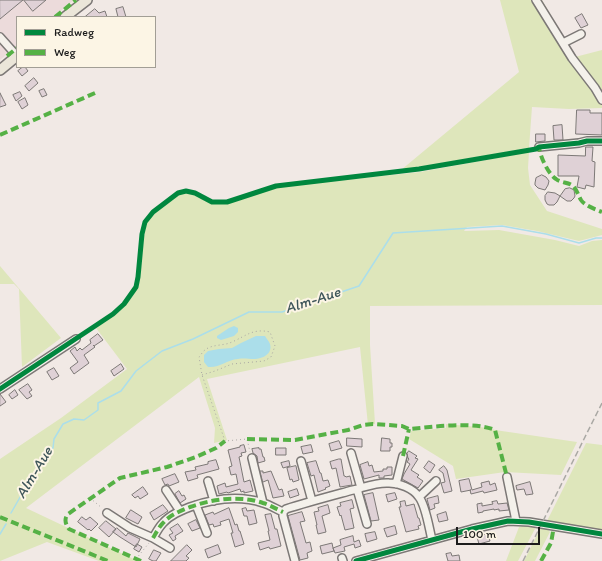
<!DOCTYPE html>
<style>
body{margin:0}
#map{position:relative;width:602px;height:561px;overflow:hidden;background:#f1e9e5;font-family:Itim,sans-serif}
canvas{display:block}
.legend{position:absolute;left:16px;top:16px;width:140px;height:52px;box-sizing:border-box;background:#fcf5e5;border:1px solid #a29e95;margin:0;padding:5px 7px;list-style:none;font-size:12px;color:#1c1c1c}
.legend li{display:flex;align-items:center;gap:8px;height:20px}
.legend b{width:20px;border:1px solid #a29e95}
.scale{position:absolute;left:456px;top:527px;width:84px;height:18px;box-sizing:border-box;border:2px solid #1c1c1c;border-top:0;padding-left:5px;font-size:12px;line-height:14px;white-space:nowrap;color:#1c1c1c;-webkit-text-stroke:3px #fcf5e5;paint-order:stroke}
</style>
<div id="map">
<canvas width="602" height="561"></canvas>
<ul class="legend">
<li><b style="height:5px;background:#00873e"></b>Radweg</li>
<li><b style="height:5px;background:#55b145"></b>Weg</li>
</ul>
<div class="scale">100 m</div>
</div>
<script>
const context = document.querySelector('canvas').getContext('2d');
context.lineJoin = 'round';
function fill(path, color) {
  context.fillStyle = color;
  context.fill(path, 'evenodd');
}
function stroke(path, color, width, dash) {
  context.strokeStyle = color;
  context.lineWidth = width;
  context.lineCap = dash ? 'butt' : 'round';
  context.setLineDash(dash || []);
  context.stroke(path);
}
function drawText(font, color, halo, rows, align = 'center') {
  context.font = font + ' Itim,sans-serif';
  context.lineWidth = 4;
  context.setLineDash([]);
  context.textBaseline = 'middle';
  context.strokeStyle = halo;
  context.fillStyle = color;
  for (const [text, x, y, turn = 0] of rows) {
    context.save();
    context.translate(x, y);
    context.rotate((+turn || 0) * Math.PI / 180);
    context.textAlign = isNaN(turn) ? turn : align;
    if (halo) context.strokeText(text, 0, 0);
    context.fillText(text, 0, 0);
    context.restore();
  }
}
const built = new Path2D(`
 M0 0H74L53 17H17V46L0 60Z`);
const green = new Path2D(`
 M500 0H542L575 57 602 50V108L569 109 532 107 529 148 401 170 519 72Z
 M529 152 528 168 530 185 547 211 602 229V235L579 241 537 231 502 225 467 227 464 231 499 230 555 240 579 246 592 241 602 240V305L370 306V345L375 424 368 425 360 347 207 379 227 440 214 443 215 428 199 377 26 508 138 561H99L47 542 0 561V459L61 418 127 369 96 328 121 310 132 297 138 287 140 277 144 236 147 223 153 214 179 194 186 193 194 195 212 204H221L227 203 276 187 420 172Z
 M0 266 61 338 22 367 19 289 14 284H0Z
 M446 424 489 428 495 430 577 442 561 475 505 472 456 479 453 466 409 439 411 431 446 428Z
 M586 443 602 445V532L547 521Z
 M530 524 537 525 518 561H506L519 527Z
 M541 527H546L550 532 535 561H524Z`);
const water = new Path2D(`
 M234 326 238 328V332L234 336 221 340 217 338V336L229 328Z
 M256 336H265C266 338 269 341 270 344 273 354 262 359 254 359 249 359 243 358 238 359 226 360 220 368 208 367L204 362V355L208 351 219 349 232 348 241 343Z`);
const stream = new Path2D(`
 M11 513 46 452 53 448 54 439 63 424 74 419 84 420 98 410V403L121 391 136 371 162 351 193 339 249 312H282L359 286 393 233 502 226 546 234 579 243 596 238H602
 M0 534 6 524`);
const building = new Path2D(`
 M0 0H23L0 19Z
 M24 0H46L33 11Z
 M123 7 126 17H118L116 9Z
 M95 9 99 13 105 11 107 17H85Z
 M582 14 588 25 581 28 575 18Z
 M23 67H25L28 71 22 76 18 71Z
 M34 78 38 83 29 91 25 86Z
 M44 89 47 95 42 97 39 91Z
 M20 92 22 96 16 101 13 95Z
 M0 93 6 105 0 107Z
 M25 98 28 105 22 109 18 102Z
 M577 110H590V113H602V135L576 134Z
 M562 125 563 140H554L553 126Z
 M536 134H545V141L536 142Z
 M586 147H593L592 161 595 162 594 187 586 185 585 189 577 187 579 176H558V155L585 156Z
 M542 175 546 177 549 181 548 185 545 190 538 188 535 185V183L536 178Z
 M570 188 574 190 575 196 574 198 571 201H567L560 196 565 189Z
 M548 192 555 193 560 196 557 202 554 205H549L547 204 545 200V196Z
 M98 334 103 340 94 346 93 345 95 347 84 355 89 363 74 374 70 368 78 362 70 351 75 347 77 351 80 348 82 350 91 343 90 340Z
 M121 364 124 369 114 376 111 371Z
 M54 368 59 376 52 380 47 372Z
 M28 384 32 390 29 392 32 396 27 399 19 390Z
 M15 390 18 395 12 399 9 395Z
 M0 394 6 402 0 406Z
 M347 438 362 439V447L347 446Z
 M382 438 390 439V443H392V447H390V451H381Z
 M339 441 342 448 331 451 329 444Z
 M244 445 246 452 241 453 242 456 239 457 244 482 250 480 253 491 244 493V491L241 492 240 489 228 493 227 492 219 494 217 486 225 483 226 487 238 484 236 474 231 475 229 467 232 466 228 450 240 447V446Z
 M311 445 313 452 303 454 301 447Z
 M259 448V449H261L263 457H264L265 461 258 463 257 456 253 453 252 449Z
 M276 448H286V455H276Z
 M409 451 417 456 415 458 418 459 411 470 419 475 417 477 423 481 418 488 402 479 404 474 410 464 407 462 409 459 408 458 407 454Z
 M339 459H341L344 476H345L346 477 350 476 352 485 340 487 336 468 332 469 330 462Z
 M216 460 219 469 197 475 198 478 188 481 185 472 196 470 195 467 208 464V462Z
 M289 461 290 466 283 468 281 463Z
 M316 461 320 473H321L323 481 328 480 330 486 325 488 326 489 318 492 314 475 311 476 307 463Z
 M429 461 435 465 430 473 424 468Z
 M368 462 369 466 372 465 374 472 383 471V469H387V467H392V475L384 476V478H379V475L364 479 360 465Z
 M296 466 299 480 293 482 292 479 290 480 287 468Z
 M444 466 447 470 452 491 444 493 441 483 445 482 443 473 439 470Z
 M260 471H263V473L271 471 278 488 279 490 282 489 284 496 273 498 268 480 263 482Z
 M175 474 179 482 169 486 168 484 165 485 162 479Z
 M469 479 472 490 482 487 481 483 489 481 490 485 495 483 497 490 484 493 483 491 471 494 470 490H471L461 492 459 481Z
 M530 482 533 494 526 495 524 489 517 490 516 486Z
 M143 487 148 494 140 499 138 496 135 498 132 495Z
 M297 489 299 495 290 498 288 492Z
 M179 491 182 496 184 495 186 499 180 503 175 494Z
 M373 493 379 520 371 521 364 495Z
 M395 493 397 499 388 502 386 495Z
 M438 496 439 503 434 504 435 508 430 510 427 499Z
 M352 500 354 508 350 509 354 528 345 530 341 515 340 516 337 507 341 506 340 503Z
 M405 501 406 506 414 504 418 518H419L421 525 418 526 419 529 406 532 399 507H401L400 502Z
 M497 501 498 504 507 503 509 510 499 511V509L494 510V509L483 511V512L478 513 477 504 482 503V506L493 504 492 502Z
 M163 505 168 511 154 520 150 513Z
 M328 505 330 513 322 516 326 532 318 534 316 525H317L314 512 319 511 318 508Z
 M229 508 235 525 237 524 239 531H240L244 544 235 547 231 533H233L229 519 220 522 221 525 214 527 213 524 209 525 205 515 213 512 214 514Z
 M246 508 247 511 254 510 257 523 249 525 247 516H244L242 509Z
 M131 510 142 517 138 524 126 518Z
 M302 512 305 521 300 522 306 543 310 542 312 551 307 553 308 558 300 560 288 516Z
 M446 512 448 520 439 522 437 515Z
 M271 514 275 529H277L281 546 270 549 269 547 260 550 258 543 270 540 268 531H269L265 515Z
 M82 517 86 520 90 517 98 524 91 531 89 529 88 530 78 522Z
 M196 520 200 528 192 531 188 524Z
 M106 521 116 529 109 537 99 528Z
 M178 524 183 531 175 536 176 539 173 541 169 535 173 533 170 529Z
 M395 526 397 534 387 537 384 529Z
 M117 528 126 536 128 533 140 539 136 547 120 537 113 532Z
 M375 532 377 539 367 542 365 534Z
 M488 534 490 541 479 544 477 537Z
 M353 536 354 542 359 540 361 546 355 548 354 544 344 547 345 551 335 553 333 548 334 551 322 554 320 546 332 543 333 548 341 545 340 540Z
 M137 544 142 547 139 552 134 549Z
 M187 545 192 550 186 556 189 558 186 561H171Z
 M218 545 221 553 208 558 205 550Z
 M154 550 161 553 156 561H153L149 559Z
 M451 553 452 556 459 555 460 561H448L446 554Z`);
const path = new Path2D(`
 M202 375 215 371 232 364 264 361 271 357 275 346 270 332C253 328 246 336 232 342 224 346 212 344 205 350 203 351 201 355 199 357L202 375 225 441 247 439 250 452
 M90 498 102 508
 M136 559 149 543`);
const minor = new Path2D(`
 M536 0 572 58 595 88 602 100
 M0 37 17 56
 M563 43 581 34
 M539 147 579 143 587 141H602
 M0 389 76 339
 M351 453 361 488
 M252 458 263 503
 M301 461 312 501
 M507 477 516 521
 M208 481 214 501
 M396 484 403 456
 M357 489 367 524
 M166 490 180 511
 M419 497 436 481
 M196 505 207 533
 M107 513 130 528 153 538 170 548
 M153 538C156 533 159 527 163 523 170 515 180 511 190 507 213 499 239 495 263 503 270 505 276 509 283 512
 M342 558 343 561
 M295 561 283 516V512L286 509C308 502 331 496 353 490 365 487 377 482 389 483 399 483 413 488 419 497 426 506 429 528 432 540
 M356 561 472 529 508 521 529 522 602 534`);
const major = new Path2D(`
 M65 17 87 0
 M0 70 17 56`);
const rail = new Path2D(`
 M523 561 602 403`);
const quiet = new Path2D(`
 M55 17 76 0
 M7 56 17 48
 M0 135 95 93
 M536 148 539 147C540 156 548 174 556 179 561 183 568 182 573 186 577 190 578 195 581 200 585 206 595 209 602 212
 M247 439 295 440 348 430 363 425 373 424 402 426 409 429C433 427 473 421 495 430L507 477
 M403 456 409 429
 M0 517 108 561
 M153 538C156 533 159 527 163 523 170 515 180 511 190 507 213 499 239 495 263 503 270 505 276 509 283 512
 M141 561 69 529C65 523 64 519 68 514L120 478 167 467 196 457 216 448 225 441
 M541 561 551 543 554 526`);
const cycleway = new Path2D(`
 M0 389 95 326 113 314 124 304 136 287 138 277 142 234 145 222 153 212 178 193 186 191 195 193 212 202H227L276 186 419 169 536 149 539 147 579 143 587 141H602
 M356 561 472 529 508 521 529 522 602 534`);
const waterNames = [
 ["Alm-Aue",313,301,-18],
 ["Alm-Aue",35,473,-59]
];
fill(built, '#ecdbdb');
fill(green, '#dee6bb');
fill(water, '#abdeea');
stroke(stream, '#abdeea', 1.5);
fill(building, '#dfd1d6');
stroke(building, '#7c7876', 1);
stroke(minor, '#7c7876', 10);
stroke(major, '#7c7876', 12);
stroke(path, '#aaa8a4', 1, [1, 3]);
stroke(minor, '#f4f1eb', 7);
stroke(major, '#ebe6d9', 9);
stroke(rail, '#aaa8a4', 1.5, [6, 3]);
stroke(quiet, '#55b145', 4, [8, 4]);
stroke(cycleway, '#00873e', 5);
drawText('italic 15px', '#3e555a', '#fcf5e5', waterNames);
</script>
